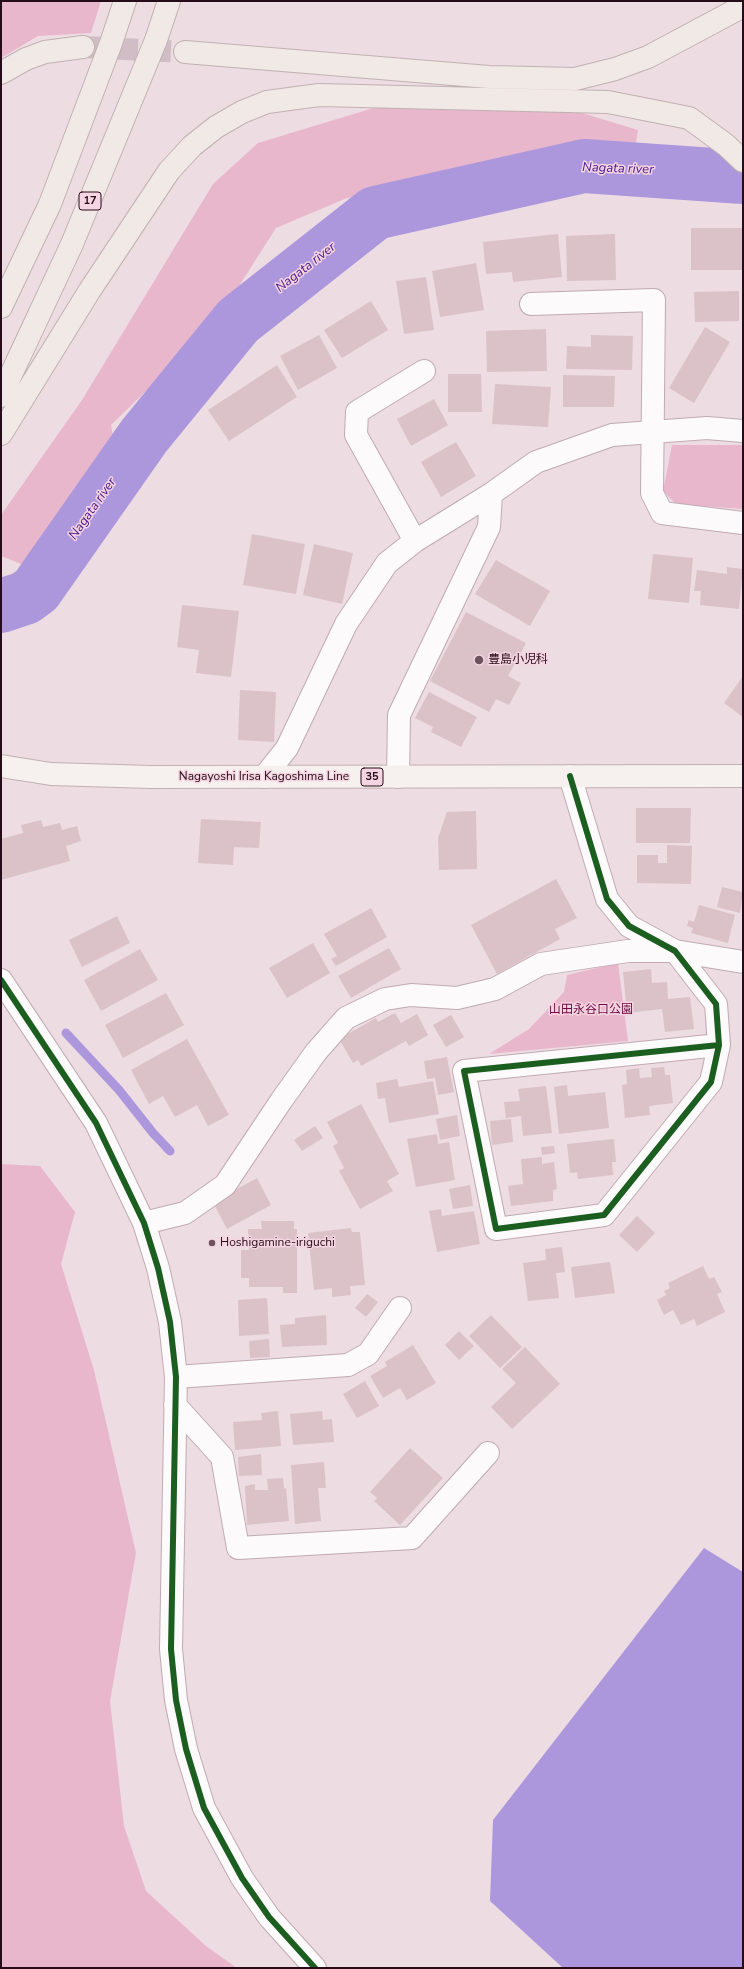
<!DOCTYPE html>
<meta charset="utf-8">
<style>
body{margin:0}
#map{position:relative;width:744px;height:1969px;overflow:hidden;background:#eedce3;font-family:"Nunito Sans",sans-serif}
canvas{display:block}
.frame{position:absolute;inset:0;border:2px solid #260b18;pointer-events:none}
</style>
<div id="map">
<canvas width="744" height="1969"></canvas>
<div class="frame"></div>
</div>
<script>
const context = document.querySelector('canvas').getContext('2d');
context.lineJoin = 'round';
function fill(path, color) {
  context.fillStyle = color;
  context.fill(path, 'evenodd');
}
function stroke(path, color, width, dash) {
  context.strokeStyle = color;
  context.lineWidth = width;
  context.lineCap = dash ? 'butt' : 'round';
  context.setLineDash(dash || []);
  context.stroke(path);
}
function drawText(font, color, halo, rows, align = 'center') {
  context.font = font + ' "Nunito Sans","Noto Sans JP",sans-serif';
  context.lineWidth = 3;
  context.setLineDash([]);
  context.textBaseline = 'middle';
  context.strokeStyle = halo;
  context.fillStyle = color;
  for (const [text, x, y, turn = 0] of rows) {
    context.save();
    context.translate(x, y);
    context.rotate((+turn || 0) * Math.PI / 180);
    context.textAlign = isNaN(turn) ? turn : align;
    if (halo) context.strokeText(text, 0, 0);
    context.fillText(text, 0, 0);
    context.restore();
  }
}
const green = new Path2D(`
 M1 1H101L91 33 38 36 1 58Z
 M552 104 638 130 635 150 584 166 451 187 347 198 276 228 211 330 200 379 147 390 111 425 117 459 67 519 31 568 1 556V515L82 400 213 184 258 143 380 106Z
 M672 445H743V509L676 504 663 491Z
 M618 963 628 1041 489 1054 529 1029 564 992 567 975Z
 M1 1164 40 1166 75 1212 61 1264 94 1370 136 1553 110 1701 124 1826 146 1891 206 1946 237 1968H1Z`);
const water = new Path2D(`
 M704 1548 743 1572V1968H563L490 1901 493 1820Z`);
const stream = new Path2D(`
 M66 1033 119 1090 153 1133 170 1151`);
const river = new Path2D(`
 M1 606 25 598 36 590 144 436 238 321 375 213 584 166 743 177`);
const building = new Path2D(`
 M691 228H743V270H691Z
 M558 234 562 277 513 282 512 272 486 274 483 242Z
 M615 234 616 280 567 281 566 236Z
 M476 263 484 310 440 317 432 271Z
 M426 277 434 330 404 334 396 281Z
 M739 291V321L695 322 694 292Z
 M371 301 388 330 342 358 324 330Z
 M705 327 730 342 694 403 669 388Z
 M546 329 547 371 487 372 486 331Z
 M319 335 337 368 298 390 280 356Z
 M591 335 633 336 632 370 566 369 567 346 591 347Z
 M277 365 297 397 229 441 208 410Z
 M448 374H481L482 412H448Z
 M563 375 615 376 614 407H563Z
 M495 384 551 387 548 427 492 424Z
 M434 399 448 425 411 446 397 419Z
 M456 442 476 476 441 497 421 462Z
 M252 534 305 544 296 594 243 585Z
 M314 544 353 553 342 604 303 595Z
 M653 554 693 558 689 603 648 599Z
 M496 560 550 591 530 626 475 594Z
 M727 567 743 569 739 609 700 605 701 591H694L697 570 727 574Z
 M182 605 239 611 231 677 196 673 199 650 177 647Z
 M466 612 526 643 508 676 521 683 509 705 496 699 489 712 430 681Z
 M743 676V717L724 703Z
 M240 690 276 692 274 742 238 740Z
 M429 692 477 717 461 747 431 732 433 727 415 718Z
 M636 808H691L690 843H636Z
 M476 811 477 869 439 870 438 838 447 812Z
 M201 819 261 822 259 848 234 847 233 865 198 863Z
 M41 820 43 827 60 823 62 830 77 826 81 841 66 846 70 861 1 880V839L23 833 21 825Z
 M667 845 692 846 691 884 637 883V855H658V863H667Z
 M556 879 577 918 555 929 560 939 497 974 471 925Z
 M722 887 743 892 740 913 717 907Z
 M699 905 735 915 728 943 691 933 693 928 687 926 689 920 694 922Z
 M371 908 387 937 336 966 331 959 337 956 324 934Z
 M117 916 130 943 82 967 69 940Z
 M313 943 330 973 287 998 269 968Z
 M389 948 401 969 351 998 338 976Z
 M140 949 158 980 101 1011 84 980Z
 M651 969 652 983 667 982 668 999 690 997 694 1029 665 1032 662 1009 627 1013 623 972Z
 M166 993 184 1025 123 1058 105 1025Z
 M395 1013 401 1023 417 1014 428 1035 409 1046 406 1041 361 1066 358 1060 353 1063 339 1039 376 1018 378 1022Z
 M451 1015 464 1037 446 1047 433 1025Z
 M187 1039 229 1115 208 1126 197 1105 175 1117 163 1096 149 1104 131 1070Z
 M447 1057 454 1092 438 1095 435 1078 427 1079 424 1061Z
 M664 1067 665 1075H670L673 1103 649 1106 650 1115 625 1118 622 1085 627 1084 626 1070 639 1068 640 1078 652 1077 651 1068Z
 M397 1079 399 1087 433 1081 439 1114 389 1123 385 1098 378 1099 376 1083Z
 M567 1085 568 1096 605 1092 609 1128 559 1134 554 1087Z
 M546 1086 552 1133 523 1136 521 1116 506 1118 504 1102 520 1101 518 1089Z
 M361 1104 399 1174 387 1181 393 1191 360 1209 339 1171 344 1168 333 1146 338 1143 327 1122Z
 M457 1115 460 1136 440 1140 436 1119Z
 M511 1119 513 1142 492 1145 490 1121Z
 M315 1126 323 1138 302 1151 294 1140Z
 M437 1134 438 1144 449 1142 455 1180 416 1187 407 1139Z
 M614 1139 616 1162H612L613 1175 578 1179 577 1172 570 1173 567 1144Z
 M554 1146 555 1153 542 1155 541 1147Z
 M542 1157V1164L554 1162 557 1189 553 1190V1201L511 1206 508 1186 523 1184 521 1159Z
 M257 1178 271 1205 227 1229 213 1202Z
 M470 1185 473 1206 453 1209 449 1189Z
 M441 1209 442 1216 474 1211 480 1244 437 1252 429 1211Z
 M637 1216 655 1233 637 1252 619 1235Z
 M261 1221H294V1229H297V1293H283V1287H249V1278H241V1250H249L248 1229H262Z
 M351 1228 352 1232H360L365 1285 350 1286 351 1295 332 1297V1288L314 1290 308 1233Z
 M562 1247 565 1272 556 1273 559 1298 528 1301 523 1263 546 1260 545 1249Z
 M610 1262 615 1293 575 1298 571 1267Z
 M703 1266 709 1279 714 1277 722 1292 717 1294 725 1312 697 1326 694 1319 681 1325 673 1310 664 1315 657 1300 666 1295 664 1291 670 1288 668 1283Z
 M367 1294 378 1302 366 1317 355 1308Z
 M267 1298 269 1334 239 1336 238 1300Z
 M326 1315 327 1345 282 1347 280 1325 295 1324V1318Z
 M491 1315 522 1347 500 1368 469 1336Z
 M459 1331 474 1346 459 1360 445 1345Z
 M269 1339 270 1357 250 1358 249 1341Z
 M413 1345 436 1383 407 1400 400 1388 383 1398 370 1376 387 1366 385 1362Z
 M525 1347 560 1384 512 1429 491 1407 516 1383 502 1369Z
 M365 1381 379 1406 357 1418 343 1394Z
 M278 1411 281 1446 235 1450 233 1422 262 1420 261 1413Z
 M322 1411 323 1420 332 1419 334 1442 293 1445 290 1414Z
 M410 1448 443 1478 400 1525 374 1501 377 1498 370 1492Z
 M261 1454 262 1475 239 1476 238 1457Z
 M324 1462 326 1488H318L321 1521 295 1524 291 1465Z
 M283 1478 284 1489 286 1488 289 1521 247 1525 245 1486 255 1484V1490H268L267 1479Z`);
const highwayTunnel = new Path2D(`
 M83 47 185 52`);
const minor = new Path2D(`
 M531 304 654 300 652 493 662 513 743 523
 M415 541 356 435 357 412 424 371
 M570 776 607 899 629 926 675 951 716 1004 719 1045 711 1082 604 1215 496 1229 464 1071 719 1045
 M264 777 287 748 346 624 387 563 415 541 491 494 536 462 612 435 707 428 743 431
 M398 777 399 715 489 527 491 494
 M1 980 96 1123 144 1223 158 1268 170 1322 176 1377 171 1649 176 1700 186 1749 204 1808 242 1878 269 1917 315 1968
 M144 1223 185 1213 225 1185 281 1101 316 1052 346 1018 385 999 411 995 457 998 495 989 541 964 628 951H675L743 962
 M176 1377 348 1365 368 1354 400 1308
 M175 1405 222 1457 238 1548 412 1538 488 1453`);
const major = new Path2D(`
 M1 766 51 774 151 777 743 776`);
const highway = new Path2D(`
 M185 52 489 77 575 79 615 69 648 57 738 9
 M1 73 26 59 45 52 83 47
 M1 307 50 204 111 43 125 1
 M1 396 72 244 156 40 169 1
 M1 434 90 290 169 171 192 146 216 127 242 112 267 102 319 95 608 102 689 118 726 145 743 161`);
const cycleway = new Path2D(`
 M570 776 607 899 629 926 675 951 716 1004 719 1045 711 1082 604 1215 496 1229 464 1071 719 1045
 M1 980 96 1123 144 1223 158 1268 170 1322 176 1377 171 1649 176 1700 186 1749 204 1808 242 1878 269 1917 315 1968`);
const markers = [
 [479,660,5,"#6c545f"],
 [212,1243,4,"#6c545f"]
];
const shields = [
 [90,201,22],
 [372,777,22]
];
const shieldNames = [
 ["17",90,201],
 ["35",372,777]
];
const poiNames = [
 ["豊島小児科",488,660],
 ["Hoshigamine-iriguchi",220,1243]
];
const streetNames = [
 ["Nagayoshi Irisa Kagoshima Line",264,777]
];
const parkNames = [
 ["山田永谷口公園",591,1010]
];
const waterNames = [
 ["Nagata river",618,169,2],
 ["Nagata river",306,268,-38],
 ["Nagata river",93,509,-55]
];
fill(green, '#e8b7cc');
fill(water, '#ac97dd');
stroke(stream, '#ac97dd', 9);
stroke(river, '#ac97dd', 54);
fill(building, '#dac2c8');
stroke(highwayTunnel, '#d0bdc5', 22, [22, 11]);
stroke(minor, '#c0aab3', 24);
stroke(major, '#c0b1b2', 24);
stroke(highway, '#c0b1b2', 24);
stroke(minor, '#fcfafb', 22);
stroke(major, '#f6f0ef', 22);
stroke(highway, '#f1e9e6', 22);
stroke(cycleway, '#1b5e20', 6);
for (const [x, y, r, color] of markers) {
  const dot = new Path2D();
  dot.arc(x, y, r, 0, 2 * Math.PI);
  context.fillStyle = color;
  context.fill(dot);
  stroke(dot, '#f5d5e1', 1.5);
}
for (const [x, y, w] of shields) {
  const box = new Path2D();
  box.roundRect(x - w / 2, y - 9, w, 18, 3);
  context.fillStyle = '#f5d5e1';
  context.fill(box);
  stroke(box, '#260b18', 1);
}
drawText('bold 11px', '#260b18', null, shieldNames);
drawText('12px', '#260b18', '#f5d5e1', poiNames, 'left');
drawText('12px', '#260b18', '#f5d5e1', streetNames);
drawText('12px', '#6b0742', '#f5d5e1', parkNames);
drawText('italic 13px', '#42148a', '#f5d5e1', waterNames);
</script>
